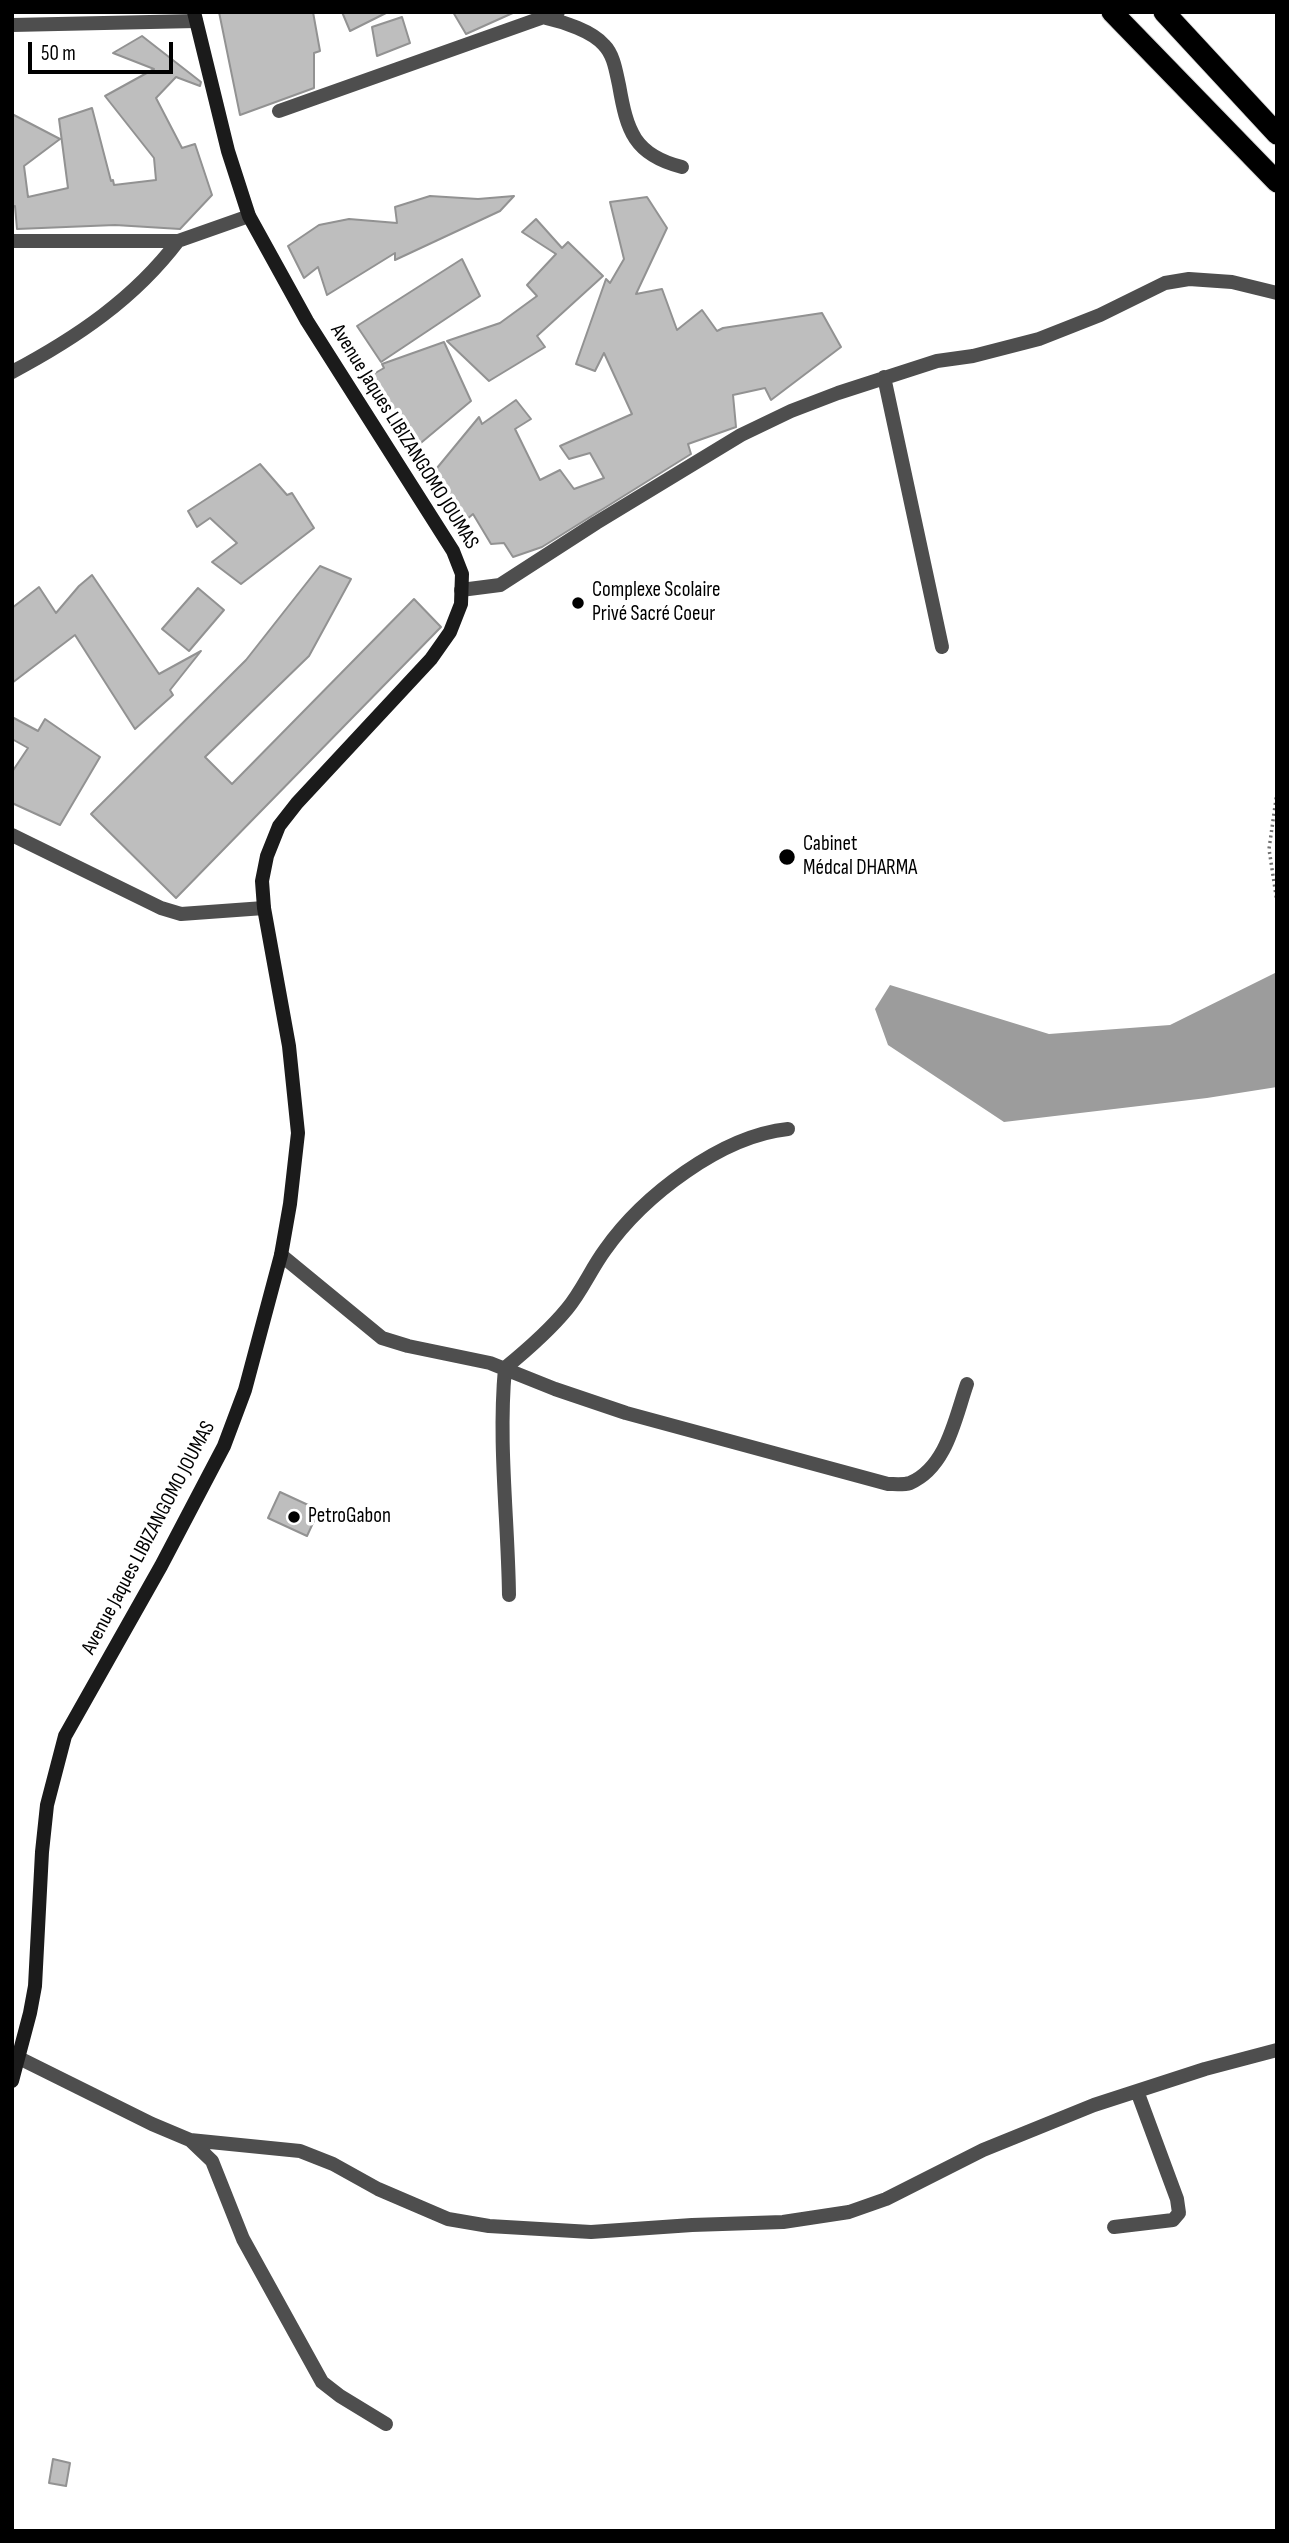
<!DOCTYPE html>
<meta charset="utf-8">
<style>
body{margin:0}
#map{position:relative;width:1289px;height:2543px;overflow:hidden;background:#fff;font-family:"Sofia Sans Condensed",sans-serif}
canvas{display:block}
.frame{position:absolute;inset:0;border:14px solid #000;pointer-events:none}
.scale{position:absolute;left:28px;top:42px;width:145px;height:32px;box-sizing:border-box;border:4px solid #000;border-top:0;padding-left:9px;font-size:21px;line-height:24px;white-space:nowrap;color:#000;-webkit-text-stroke:5px #fff;paint-order:stroke}
</style>
<div id="map">
<canvas width="1289" height="2543"></canvas>
<div class="frame"></div>
<div class="scale">50 m</div>
</div>
<script>
const context = document.querySelector('canvas').getContext('2d');
context.lineJoin = 'round';
function fill(path, color) {
  context.fillStyle = color;
  context.fill(path, 'evenodd');
}
function stroke(path, color, width, dash) {
  context.strokeStyle = color;
  context.lineWidth = width;
  context.lineCap = dash ? 'butt' : 'round';
  context.setLineDash(dash || []);
  context.stroke(path);
}
function drawText(font, color, halo, rows, align = 'center') {
  context.font = font + ' "Sofia Sans Condensed",sans-serif';
  context.lineWidth = 7;
  context.setLineDash([]);
  context.textBaseline = 'middle';
  context.strokeStyle = halo;
  context.fillStyle = color;
  for (const [text, x, y, turn = 0] of rows) {
    context.save();
    context.translate(x, y);
    context.rotate((+turn || 0) * Math.PI / 180);
    context.textAlign = isNaN(turn) ? turn : align;
    if (halo) context.strokeText(text, 0, 0);
    context.fillText(text, 0, 0);
    context.restore();
  }
}
const water = new Path2D(`
 M1277 972V1087L1207 1098 1004 1122 888 1045 875 1009 890 985 1049 1034 1170 1025Z`);
const building = new Path2D(`
 M219 12H313L320 51 314 53V88L240 115Z
 M342 12H388L350 31Z
 M453 12H515L466 34Z
 M402 17 410 43 377 56 372 27Z
 M142 36 201 82 200 86 176 77 156 98 182 148 195 144 212 195 180 229 115 225 17 229 15 206 12 207V114L60 139 24 166 28 197 68 188 59 119 92 108 111 181 113 180 114 185 156 180 154 158 105 96 154 69 113 53Z
 M430 196 478 199 514 196 500 211 395 260V253L327 295 318 267 304 278 288 246 319 225 349 219 397 223 395 207Z
 M647 197 667 228 636 294 662 289 677 330 702 310 717 331 723 328 822 313 841 347 771 400 765 388 733 395 736 427 688 444 691 454 542 547 513 557 504 543 491 544 473 514 459 526 424 476 437 468 479 417 482 424 516 400 531 419 515 429 540 480 560 470 574 489 604 478 590 453 569 459 560 446 632 414 604 353 595 371 576 364 606 279 610 283 624 259 610 202Z
 M536 219 562 248 568 242 603 276 537 336 545 347 489 381 447 341 500 323 537 296 527 285 556 254 522 232Z
 M462 259 480 296 381 362 357 326Z
 M444 342 471 401 410 452 363 380 384 368 382 364Z
 M260 464 287 495 292 493 314 528 241 584 212 562 237 543 210 518 197 527 188 511Z
 M320 566 351 579 309 656 205 757 232 784 414 599 441 627 176 898 91 814 246 660Z
 M92 575 159 674 201 651 170 690 173 695 135 729 75 635 12 683V608L39 587 56 613 79 586Z
 M198 588 224 610 189 651 162 629Z
 M12 717 38 731 45 719 100 757 60 825 12 803V772L28 748 12 739Z
 M280 1492 319 1510 307 1536 268 1518Z
 M53 2459 70 2463 66 2486 49 2483Z`);
const path = new Path2D(`
 M1277 792 1269 849 1277 902`);
const street = new Path2D(`
 M546 18C564 22 592 31 604 45 614 55 616 72 619 85 627 131 634 155 682 167
 M12 25 196 21
 M279 111 558 12
 M12 241H178L249 216
 M12 372C76 338 134 299 178 241
 M884 377 942 647
 M461 590 500 585 596 523 741 435 791 411 838 393 937 361 973 356 1039 339 1100 315 1165 283 1189 279 1232 282 1277 293
 M12 835 161 908 181 914 264 908
 M281 1255 382 1338 408 1346 490 1363 555 1389 626 1413 888 1484C894 1484 904 1485 910 1483 947 1467 955 1418 967 1384
 M509 1595C508 1519 498 1444 505 1368 527 1350 549 1331 567 1309 582 1291 591 1269 605 1250 643 1196 721 1136 788 1129
 M19 2058 152 2124 190 2140 300 2151 333 2164 378 2189 448 2219 489 2226 591 2232 692 2225 783 2222 849 2212 886 2199 983 2150 1094 2105 1205 2069 1277 2050
 M190 2140 212 2161 243 2239 322 2382 340 2396 386 2424
 M1114 2227 1173 2220 1179 2213 1177 2199 1137 2091`);
const secondary = new Path2D(`
 M12 2081 30 2013 35 1986 42 1852 47 1805 65 1736 161 1566 224 1446 245 1390 281 1255 290 1204 298 1133 289 1046 264 908 262 881 267 856 279 826 297 803 431 659 450 632 461 604 462 574 453 551 307 321 249 216 228 151 194 12`);
const highway = new Path2D(`
 M1112 12 1277 182
 M1164 12 1277 134`);
const markers = [
 [578,603,7,"#000"],
 [787,857,9,"#000"],
 [294,1517,7,"#000"]
];
const streetNames = [
 ["Avenue Jaques LIBIZANGOMO JOUMAS",404,437,58],
 ["Avenue Jaques LIBIZANGOMO JOUMAS",149,1538,-62]
];
const poiNames = [
 ["Complexe Scolaire",592,591],
 ["Privé Sacré Coeur",592,615],
 ["Cabinet",803,845],
 ["Médcal DHARMA",803,869],
 ["PetroGabon",308,1517]
];
fill(water, '#9c9c9c');
fill(building, '#bebebe');
stroke(building, '#929292', 2);
stroke(highway, '#dbdbdb', 23);
stroke(path, '#707070', 3.5, [2, 3.5]);
stroke(street, '#4e4e4e', 14);
stroke(secondary, '#1b1b1b', 14);
stroke(highway, '#000', 21);
for (const [x, y, r, color] of markers) {
  const dot = new Path2D();
  dot.arc(x, y, r, 0, 2 * Math.PI);
  context.fillStyle = color;
  context.fill(dot);
  stroke(dot, '#fff', 2.5);
}
drawText('21px', '#000', '#fff', streetNames);
drawText('21px', '#000', '#fff', poiNames, 'left');
</script>
